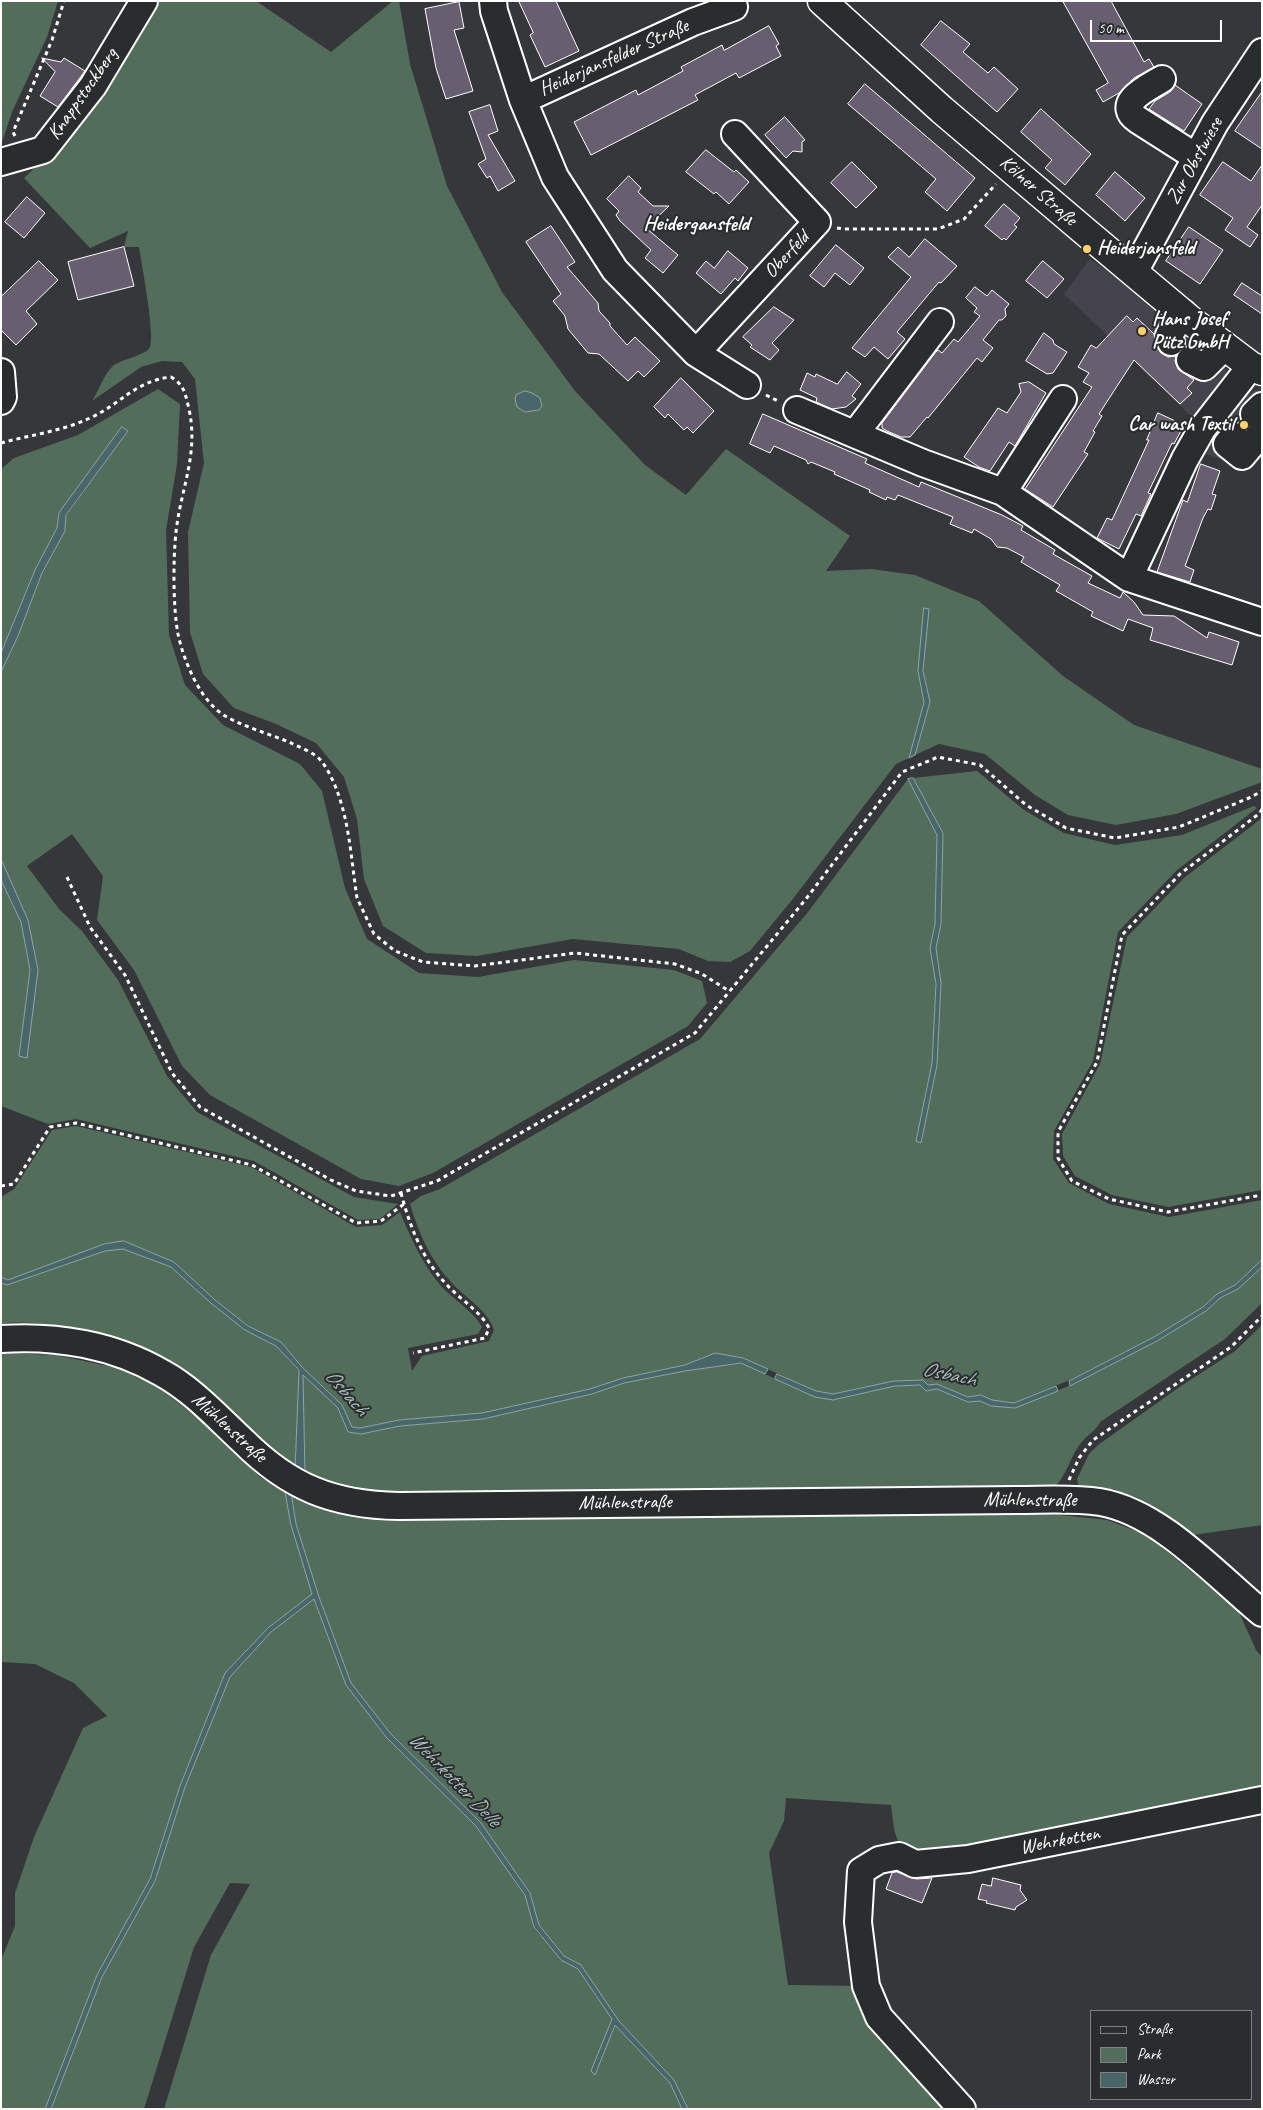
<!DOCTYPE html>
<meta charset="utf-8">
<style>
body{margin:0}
#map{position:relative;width:1263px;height:2110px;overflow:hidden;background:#36373b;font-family:Caveat,sans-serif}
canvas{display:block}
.frame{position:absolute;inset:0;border:2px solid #fff;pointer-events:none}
.legend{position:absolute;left:1090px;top:2010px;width:162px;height:90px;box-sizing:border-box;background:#2a2d2e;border:1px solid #7f8182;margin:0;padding:6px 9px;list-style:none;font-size:15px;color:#fff}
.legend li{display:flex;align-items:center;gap:10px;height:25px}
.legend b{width:25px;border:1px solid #7f8182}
.scale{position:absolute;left:1090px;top:20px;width:132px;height:22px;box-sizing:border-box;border:2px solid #fff;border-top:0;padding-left:6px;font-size:15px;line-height:18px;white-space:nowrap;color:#fff;-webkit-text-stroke:4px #2a2d2e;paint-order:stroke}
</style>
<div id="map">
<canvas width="1263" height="2110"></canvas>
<div class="frame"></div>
<ul class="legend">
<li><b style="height:6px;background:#2a2d2e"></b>Straße</li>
<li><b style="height:14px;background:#536d5b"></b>Park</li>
<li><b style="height:14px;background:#49676b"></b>Wasser</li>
</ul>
<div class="scale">50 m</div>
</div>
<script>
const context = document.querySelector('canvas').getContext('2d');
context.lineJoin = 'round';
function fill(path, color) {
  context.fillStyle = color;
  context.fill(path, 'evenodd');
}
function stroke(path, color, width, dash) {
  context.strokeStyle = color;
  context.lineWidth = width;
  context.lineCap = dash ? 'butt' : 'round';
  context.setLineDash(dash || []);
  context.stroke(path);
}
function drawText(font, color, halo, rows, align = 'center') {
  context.font = font + ' Caveat,sans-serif';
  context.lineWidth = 4;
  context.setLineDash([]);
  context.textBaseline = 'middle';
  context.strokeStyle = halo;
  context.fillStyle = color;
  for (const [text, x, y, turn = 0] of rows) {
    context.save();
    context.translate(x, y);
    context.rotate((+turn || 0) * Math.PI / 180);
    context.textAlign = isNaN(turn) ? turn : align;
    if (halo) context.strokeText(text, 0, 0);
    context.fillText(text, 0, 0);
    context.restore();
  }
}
const built = new Path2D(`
 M1090 259 1137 292 1224 365 1227 374 1226 380 1195 420 1064 294Z
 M1256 390H1262V442H1260L1250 470 1198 451 1246 394Z`);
const green = new Path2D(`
 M1 1H58L47 37 12 112 1 145Z
 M156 1H256L331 52 393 1H399L410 64 447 186 502 292 575 391 645 465 686 495 726 449 850 536 826 571 871 569 915 575 979 601 1063 676 1134 725 1262 769V782L1176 814 1116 825 1068 815 1035 795 985 754 939 744 915 755 930 702 923 671 929 609 918 671 924 702 909 758 896 764 792 900 750 951 730 962 708 961 679 949 573 939 477 956 426 953 383 926 364 879 357 819 344 777 316 743 276 724 234 708 203 674 190 632 188 532 204 463 195 379 182 362 162 361 141 367 92 401C99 391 104 373 114 365 123 359 142 356 149 349 157 341 141 262 139 247H124L128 231 90 248 24 178 81 123Z
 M158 389 180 404 177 464 166 530 169 635 185 685 223 725 300 764 322 791 345 888 367 939 419 973 478 977 574 960 674 970 702 981 707 1003 688 1026 433 1173 399 1186 361 1179 210 1095 182 1066 134 970 97 920 103 876 72 834 27 866 59 909 82 931 118 980 167 1076 197 1112 354 1197 398 1204 380 1219 358 1220 254 1161 76 1119 48 1124 1 1106V880L21 922 30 970 19 1056 38 970 1 859V672L18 636 42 573 65 531 66 516 128 431 122 427 59 513 57 528 35 570 1 653V469L14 458 78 435Z
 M977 771 1024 810 1064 833 1115 845 1182 835 1254 806 1257 808 1177 870 1118 932 1093 1061 1054 1131 1053 1159 1069 1183 1109 1204 1169 1217 1262 1200V1260L1235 1285 1217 1294 1203 1307 1154 1337 1072 1379 1014 1403 992 1400 981 1395 968 1397 937 1384 928 1385 894 1381 833 1394 816 1391 743 1358 715 1353 685 1365 623 1378 590 1389 482 1413 399 1420 361 1428 352 1427 342 1405 302 1367 281 1342 248 1326 215 1300 174 1262 124 1241 104 1244 8 1280 1 1277V1197L14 1189 52 1130 76 1126 251 1167 356 1227 382 1225 400 1212C411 1238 422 1264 441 1286 454 1300 473 1311 482 1327L478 1334 408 1348 412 1371 422 1356 489 1341 494 1330C487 1309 465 1298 451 1282 431 1261 418 1232 410 1204L421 1196 440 1189 700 1039 808 912 908 779 937 834 935 924 930 948 936 984 932 1063 916 1141 921 1143 937 1065 941 983 936 948 941 924 943 833 913 778Z
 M1262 818V1190L1168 1207 1112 1195 1075 1176 1063 1156 1062 1134 1100 1064 1127 937 1184 878Z
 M123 1248 171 1267 212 1304 245 1330 276 1346 299 1371 295 1471C242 1421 194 1371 125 1342 112 1336 95 1334 81 1331 55 1325 27 1320 1 1324V1283L7 1285 105 1251Z
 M1262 1267V1303L1225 1339 1100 1422C1096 1431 1087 1435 1081 1443 1070 1456 1067 1477 1053 1488L995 1487 887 1492 401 1498 342 1491 305 1475 303 1374 338 1408 348 1432 361 1434 400 1426 483 1419 592 1394 624 1383 685 1371 741 1363 815 1397 832 1400 895 1386 921 1385 926 1391 937 1389 968 1402 980 1401 991 1406 1015 1408 1076 1383 1157 1341 1206 1311 1220 1298 1238 1289Z
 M1262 1325V1525L1193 1535 1139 1498 1113 1489 1079 1488 1077 1479 1089 1454 1098 1445 1181 1386 1235 1351Z
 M6 1353 56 1355 117 1368 160 1388 212 1430 260 1477 285 1490 291 1525 313 1594 268 1628 225 1674 180 1786 150 1879 97 1975 45 2109H1V1960L15 1926V1893L34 1837 83 1728 107 1716 74 1683 35 1664 1 1662V1354Z
 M291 1492 388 1517 440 1520 1033 1512 1107 1520 1147 1535 1238 1610 1256 1650 1262 1657V1792L921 1855C916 1853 909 1852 905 1849 893 1841 893 1818 891 1805L786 1798 784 1821 769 1853 788 1985 859 1986 954 2109H688L674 2080 619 2021 581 1965 564 1956 539 1925 530 1893 481 1823 390 1733 351 1683 319 1597 296 1524Z
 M314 1599 346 1685 386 1737 476 1826 525 1895 534 1928 561 1960 578 1969 612 2019 595 2074 615 2025 670 2083 682 2109H164L211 1955 250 1884 230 1883 194 1947 144 2109H51L102 1977 155 1881 185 1787 230 1677 271 1632Z`);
const water = new Path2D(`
 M525 391 532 393 540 398 542 406 539 410 525 412 517 407 515 399 516 395Z
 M122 427 128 431 66 515 65 531 42 573 18 636 1 672V653L35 570 57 528 59 513Z
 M924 608 929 609 923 671 930 702 915 755 909 758 924 702 918 671Z
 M913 778 943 833 941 924 936 948 941 983 937 1065 921 1143 916 1141 932 1063 936 984 930 948 935 924 937 835 908 779Z
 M1 859 28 920 38 970 27 1058 19 1056 30 970 21 922 1 880Z
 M124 1241 174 1262 215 1300 248 1326 281 1342 302 1367 342 1405 352 1427 360 1428 399 1420 482 1413 590 1389 623 1378 685 1365 715 1353 743 1358 768 1369 765 1374 741 1363 685 1371 624 1383 592 1394 483 1419 400 1426 361 1434 348 1432 338 1408 303 1375 305 1475 295 1471 299 1370 276 1346 245 1330 212 1304 171 1267 123 1249 105 1251 7 1285 1 1283V1277L8 1280 104 1244Z
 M1262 1260V1267L1238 1289 1220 1298 1206 1311 1157 1341 1070 1386 1069 1381 1154 1337 1203 1307 1217 1294 1235 1285Z
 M777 1374 816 1391 833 1394 894 1381 923 1380 928 1385 937 1384 968 1397 981 1395 992 1400 1014 1403 1056 1386 1058 1391 1015 1408 991 1406 980 1401 968 1402 937 1389 926 1391 920 1385 895 1386 833 1400 815 1397 775 1379Z
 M285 1490 291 1492 296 1524 319 1597 351 1683 390 1733 481 1823 530 1893 539 1925 564 1956 581 1965 619 2021 674 2080 688 2109H682L670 2083 615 2025 595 2075 591 2071 612 2019 578 1969 561 1960 534 1927 525 1895 476 1826 386 1737 346 1685 314 1599 271 1632 230 1677 185 1787 155 1881 102 1977 51 2109H45L97 1975 150 1879 180 1786 225 1673 268 1628 312 1594 291 1525Z`);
const building = new Path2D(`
 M519 1H556L579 51 545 67 530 35 533 33Z
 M1063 1H1111L1144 62 1149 59 1154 67 1134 78 1119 93 1103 102 1096 90 1108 83Z
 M459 2 464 28 454 30 473 91 446 99 436 68 425 9Z
 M941 21 970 44 963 52 988 73 994 67 1018 89 997 112 921 45Z
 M769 26 779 44 776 46 781 56 739 78 736 73 695 95 698 100 591 155 574 122 636 90 638 95 683 71 681 67 722 45 724 50Z
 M42 58 61 62 64 58 85 71 58 107 40 96 55 72Z
 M865 84 975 178 947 211 925 192 936 179 848 104Z
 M1175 85 1202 104 1184 131 1149 109 1155 101 1170 92Z
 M1262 92V149L1235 131Z
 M490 105 498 131 488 135 515 181 498 191 490 176 487 178 478 164 486 159 469 112Z
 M1041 109 1091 154 1065 185 1045 168 1052 160 1021 132Z
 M785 117 805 140 802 142V152L793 151 786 158 765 135Z
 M706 150 734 172 736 170 749 182 729 204 716 192 714 194 686 172Z
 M852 162 877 187 856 208 831 183Z
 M1223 162 1251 181 1262 165V205L1247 227 1258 235 1250 247 1225 230 1233 218 1200 195Z
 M1115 172 1145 198 1125 221 1096 195Z
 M629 176 641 188 638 192 653 206H669L646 228 678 255 663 273 645 258 651 250 620 221 616 215 619 211 607 199Z
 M27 197 45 213 24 238 5 222Z
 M1004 204 1020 218 1014 225 1017 227 1006 240 1004 238 1002 240 985 226Z
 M551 226 575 262 567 267 598 303 599 311 610 323V326L627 345 635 337 660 361 644 377 638 371 628 381 599 354 588 353 568 329 565 316 553 301 561 294 526 242Z
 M1189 227 1223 250 1200 284 1166 261Z
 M925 239 957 266 941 283 939 282 897 332 905 339 888 359 874 347 865 357 852 348 911 277 888 257 898 247 909 257Z
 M836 245 864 268 850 285 835 273 824 287 810 276Z
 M124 247 134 286 78 300 68 262Z
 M728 251 748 268 738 281 735 278 721 294 696 273 706 261 714 268Z
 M39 261 58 280 26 311 37 324 16 345 1 330V297Z
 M1043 261 1064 279 1047 298 1026 281Z
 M1242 283 1262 296V314L1234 295Z
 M975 287 987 296 992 290 1009 304 1005 309 1006 316 1002 320H999L983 340 993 348 982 362 977 358 928 418 927 417 910 437H901L887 431 882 428V423L935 353 938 350 942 353 954 339 958 342 980 316 974 312 977 308 966 298Z
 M774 307 794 320 772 343 779 350 770 360 750 347 752 345 743 337Z
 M1127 316 1133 322 1137 318 1154 334 1157 346 1161 353 1168 357 1176 356 1175 361 1178 369 1194 380 1187 388 1192 393 1180 404 1134 360 1099 414 1102 416 1093 431 1095 432 1084 452 1088 454 1053 507 1025 489 1092 387 1083 382 1089 373 1078 367 1091 345 1096 348Z
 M1044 333 1053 340 1054 344 1067 352 1053 373 1047 374 1026 361Z
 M847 372 861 384 852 396 856 399 846 407 832 409 816 402 817 398 800 390 807 373 815 377 816 374 837 384Z
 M681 378 714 411 693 433 687 427 684 430 668 414 665 418 654 407Z
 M1029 382 1046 393 1015 446 1009 442 990 471 979 467 964 457 998 408 1007 413 1021 392 1019 384Z
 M1158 413 1184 425 1174 444 1172 443 1148 493 1151 494 1141 516 1136 514 1119 549 1097 538 1107 518 1112 520 1149 440H1147Z
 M763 414 867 459 865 463 919 487 921 482 1002 515 1023 526 1021 530 1055 550 1053 554 1092 576 1088 583 1120 598 1123 592 1134 602 1143 615 1174 616 1207 638 1209 632 1239 642 1232 665 1150 640 1153 628 1128 619 1123 631 1091 616 1093 612 1056 591 1060 585 1021 562 1024 557 1007 548 997 547 991 539 974 529 972 533 950 524 953 517 898 495 895 500 887 497 886 500 869 492 870 490 834 474 835 472 811 462 808 464 806 460 774 446 770 453 750 444Z
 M1201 464 1220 471 1212 494 1216 495 1211 510 1208 509 1203 518 1185 566 1194 570 1190 582 1157 572 1183 500 1187 502Z
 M897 1872 916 1879 932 1878 922 1903 886 1889 892 1873Z
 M993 1878 1021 1885 1020 1890 1027 1900 1016 1907 1015 1910 986 1903 987 1901 978 1899 982 1884 991 1886Z`);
const path = new Path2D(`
 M15 136 13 132 52 40 64 1
 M837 228 844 229H938L964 219 996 184
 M766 395 778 401
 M1 443C30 435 63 431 90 418 121 404 135 381 171 377 183 384 185 392 188 405 200 452 181 487 176 532 173 559 173 608 178 634 184 662 201 703 227 717 247 728 270 734 291 743 301 748 316 753 323 763 349 802 350 853 357 898L374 934 395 951 423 962 475 966 575 953 675 964 702 974 729 991
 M1262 809 1260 813 1180 874 1122 935 1097 1062 1058 1132V1158L1072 1181 1109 1199 1168 1212 1262 1195
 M67 877 90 927 125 975 172 1073 200 1107 331 1180 356 1191 391 1196 437 1181 695 1033 806 899 902 772 938 757 980 765 1026 805 1066 828 1115 838 1179 827 1249 798 1262 791
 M1 1186 14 1184 50 1127 76 1123 252 1165 356 1223 381 1221 404 1204
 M401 1193C410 1227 423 1261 448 1286 461 1300 480 1311 489 1328L485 1338 413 1353
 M1069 1480 1079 1458 1093 1440 1231 1347 1262 1316`);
const minor = new Path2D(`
 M493 1 494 11 523 100 555 177 615 270 696 353 747 385
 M1162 79C1149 87 1113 103 1138 120L1196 157
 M523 100 693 22 734 7
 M1 162 43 150 93 86 144 1
 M1134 272 1215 123 1262 52
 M1171 342 1169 335 1183 313
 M696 353 817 222 735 134
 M1190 360 1204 367 1225 346
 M1 372 3 397 1 401
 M797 410 923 463 1003 492 1129 578 1262 622
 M1254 414 1262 406
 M855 434 940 322
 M1234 436 1227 444 1242 456 1262 432
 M1003 492 1063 399
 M1129 578 1185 459 1202 429 1251 366
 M1 1339C56 1335 114 1345 162 1373 193 1390 217 1417 243 1441 289 1487 333 1505 399 1506L1017 1500C1044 1500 1073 1498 1100 1502 1160 1512 1216 1575 1262 1613
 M962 2109 879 2017 866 1986 858 1922 861 1871 879 1860 899 1856 915 1864 968 1859 1262 1800`);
const major = new Path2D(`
 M822 1 942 110 1088 234 1194 323 1251 366 1262 371`);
const markers = [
 [1087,249,5,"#ffd166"],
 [1142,331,5,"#ffd166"],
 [1244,425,5,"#ffd166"]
];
const streetNames = [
 ["Heiderjansfelder Straße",614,58,-24],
 ["Knappstockberg",83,94,-55],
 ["Zur Obstwiese",1195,161,-61],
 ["Kölner Straße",1038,191,41],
 ["Oberfeld",787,255,-47],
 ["Mühlenstraße",229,1428,42],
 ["Mühlenstraße",1030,1501],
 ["Mühlenstraße",625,1503,-1],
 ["Wehrkotten",1060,1841,-11]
];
const poiNames = [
 ["Heiderjansfeld",1097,249],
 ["Hans Josef",1152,320],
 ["Pütz GmbH",1152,343],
 ["Car wash Textil",1234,425,"right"]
];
const neighbourhoodNames = [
 ["Heidergansfeld",696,224]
];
const waterNames = [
 ["Osbach",949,1375,12],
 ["Osbach",346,1393,49],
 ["Wehrkotter Delle",454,1780,46]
];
fill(built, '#45434b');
fill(green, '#536d5b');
fill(water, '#49676b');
stroke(water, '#92a4a6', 1);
fill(building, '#675e6f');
stroke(building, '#fff', 1);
stroke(minor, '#fff', 30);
stroke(major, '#fff', 31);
stroke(path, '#fff', 3, [4, 4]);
stroke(minor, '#2a2d2e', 26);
stroke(major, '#2a2d2e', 28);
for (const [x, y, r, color] of markers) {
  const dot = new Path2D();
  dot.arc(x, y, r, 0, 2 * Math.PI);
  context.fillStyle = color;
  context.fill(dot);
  stroke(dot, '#2a2d2e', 2);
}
drawText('20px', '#fff', '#2a2d2e', streetNames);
drawText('bold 20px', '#fff', '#2a2d2e', poiNames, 'left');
drawText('bold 21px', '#fff', '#2a2d2e', neighbourhoodNames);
drawText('italic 21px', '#adbbbc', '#2a2d2e', waterNames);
</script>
